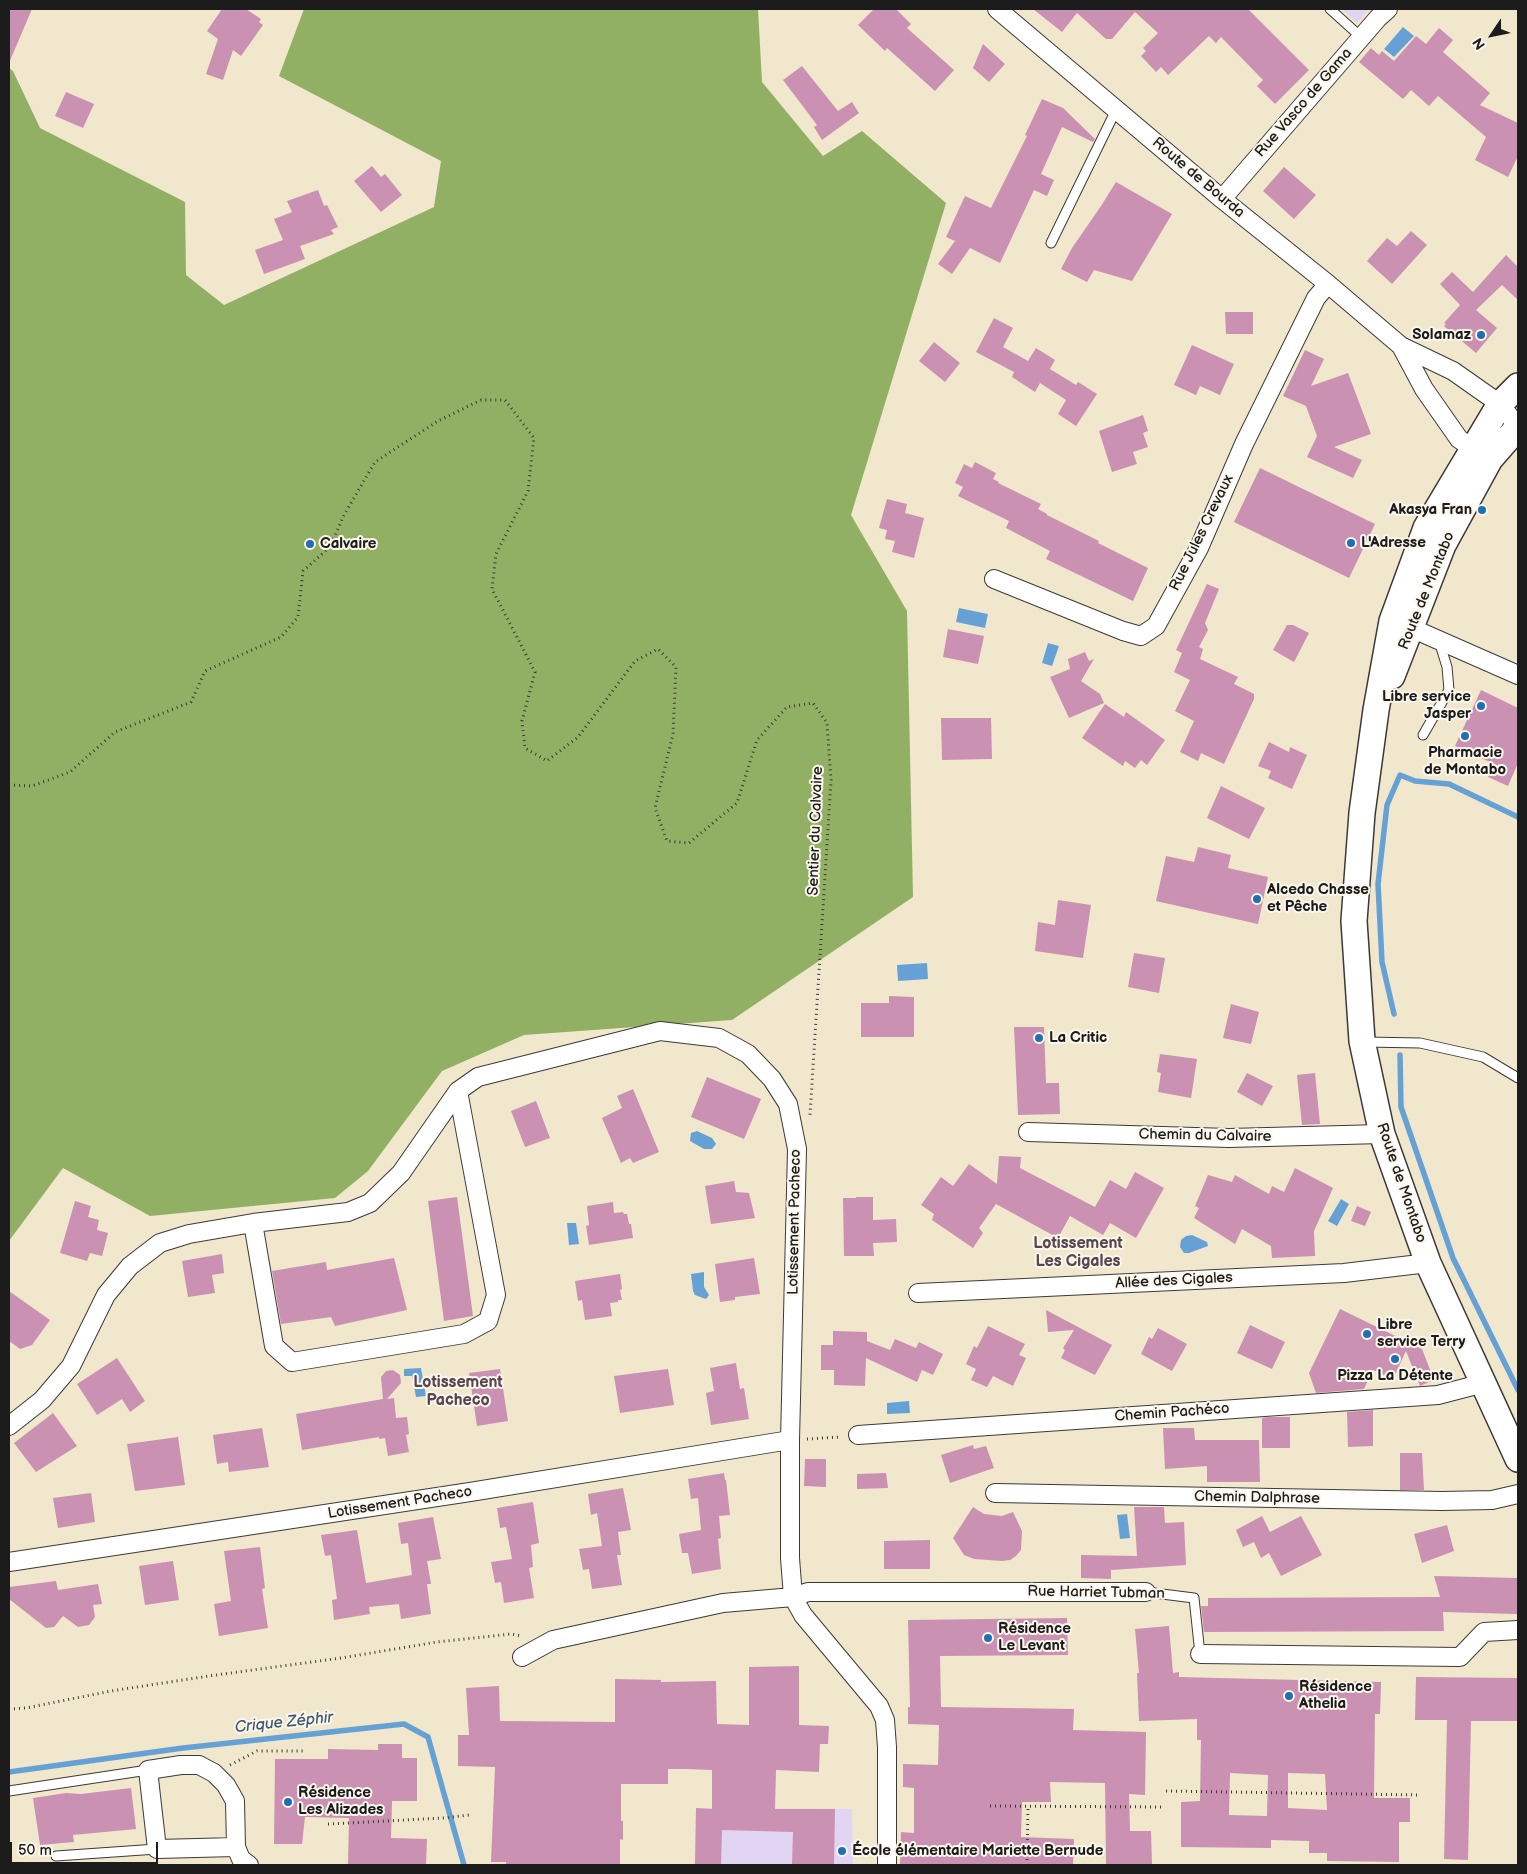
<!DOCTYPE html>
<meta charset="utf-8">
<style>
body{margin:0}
#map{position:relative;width:1527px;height:1874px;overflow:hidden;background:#f1e7cd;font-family:"Balsamiq Sans",sans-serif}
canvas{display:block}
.frame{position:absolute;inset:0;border:10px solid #1c1c1c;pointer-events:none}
.north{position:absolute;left:1467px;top:10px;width:50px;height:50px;-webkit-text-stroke:4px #fbf7ec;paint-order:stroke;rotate:236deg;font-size:14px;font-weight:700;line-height:20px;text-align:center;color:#1c1c1c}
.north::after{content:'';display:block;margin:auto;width:18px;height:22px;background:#1c1c1c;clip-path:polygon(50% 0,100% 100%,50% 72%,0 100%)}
.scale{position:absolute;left:10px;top:1842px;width:148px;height:22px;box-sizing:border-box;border:2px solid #1c1c1c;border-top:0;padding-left:6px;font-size:15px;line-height:18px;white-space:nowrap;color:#1c1c1c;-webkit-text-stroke:4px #fbf7ec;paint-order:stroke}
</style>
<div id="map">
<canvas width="1527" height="1874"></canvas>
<div class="frame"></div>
<div class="north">N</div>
<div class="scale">50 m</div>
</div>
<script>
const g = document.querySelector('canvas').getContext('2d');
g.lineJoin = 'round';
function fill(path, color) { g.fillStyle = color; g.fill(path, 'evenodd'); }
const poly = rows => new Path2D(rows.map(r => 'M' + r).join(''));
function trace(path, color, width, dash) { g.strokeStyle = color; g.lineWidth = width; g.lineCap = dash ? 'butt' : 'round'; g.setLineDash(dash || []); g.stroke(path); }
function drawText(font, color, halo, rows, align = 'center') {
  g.font = font + ' "Balsamiq Sans",sans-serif'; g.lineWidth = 4; g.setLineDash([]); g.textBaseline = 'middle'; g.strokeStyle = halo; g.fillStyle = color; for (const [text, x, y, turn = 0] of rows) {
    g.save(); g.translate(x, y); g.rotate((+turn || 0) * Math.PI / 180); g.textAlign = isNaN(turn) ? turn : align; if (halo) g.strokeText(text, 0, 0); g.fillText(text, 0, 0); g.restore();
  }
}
const built = poly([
 [1342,9,1369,9,1357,23],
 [696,1808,852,1809,853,1865,695,1865]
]);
const forest = poly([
 [304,9,758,9,762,82,823,156,862,131,946,203,851,515,907,611,913,897,732,1020,524,1035,442,1071,368,1171,335,1198,150,1216,63,1168,9,1241,9,68,13,71,40,128,185,202,186,275,224,305,434,207,441,161,279,76]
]);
const water = poly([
 [1403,27,1414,36,1394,57,1384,49],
 [959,608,988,614,985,628,956,622],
 [1048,643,1059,646,1052,666,1042,663],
 [927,963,928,979,898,981,897,965],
 [697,1131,712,1138,716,1144,712,1149,704,1149,690,1141,691,1133],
 [1341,1199,1349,1204,1337,1226,1328,1221],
 [567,1223,576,1223,579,1244,569,1245],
 [1192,1235,1207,1242,1208,1246,1189,1253,1184,1253,1180,1247,1181,1240,1186,1236],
 [704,1272,704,1287,709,1295,706,1299,695,1295,693,1291,691,1274],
 [421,1368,426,1396,416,1397,412,1376,404,1376,404,1369],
 [909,1401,910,1413,887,1414,887,1403],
 [1127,1514,1130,1538,1120,1539,1117,1515]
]);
const stream = poly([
 [1394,1014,1382,962,1378,884,1387,805,1400,775,1415,781,1449,784,1518,817],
 [1400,1055,1401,1107,1453,1258,1518,1390],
 [9,1772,183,1748,404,1724,428,1737,464,1865]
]);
const building = poly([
 [9,9,32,9,9,63],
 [222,9,246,9,261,19,259,22,263,25,241,56,233,50,223,80,206,74,218,39,207,31],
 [874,9,896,9,911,24,907,28,954,70,935,91,887,48,885,51,858,25],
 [1033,9,1248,9,1309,70,1275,104,1257,86,1263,80,1221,37,1216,43,1209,36,1168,75,1161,67,1156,72,1141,56,1146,51,1143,48,1158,33,1135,12,1112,39,1106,39,1077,13,1062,32],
 [1439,28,1453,40,1443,52,1490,93,1480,105,1518,123,1518,156,1508,177,1475,160,1486,137,1438,96,1429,106,1411,90,1403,99,1359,62,1371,48,1379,55,1382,51,1394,61,1416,36,1426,44],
 [983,44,1005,64,989,82,973,68],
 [802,66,838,111,852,102,859,113,822,140,814,127,817,125,783,80],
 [66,92,94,104,83,128,55,116],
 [1042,99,1063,108,1095,139,1093,142,1062,127,1041,174,1054,180,1047,196,1034,190,1000,263,970,248,952,274,938,264,955,241,946,237,965,196,991,208,1027,136,1025,135],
 [372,166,381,177,385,174,402,195,381,212,354,181],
 [1284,167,1316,195,1294,219,1263,191],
 [1116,182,1172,214,1132,281,1094,270,1087,282,1061,269,1072,248,1101,206],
 [318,190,324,206,327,205,338,227,331,230,334,234,300,246,305,259,264,274,255,250,283,240,274,219,292,212,287,201],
 [1411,231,1427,245,1392,284,1367,261,1387,238,1397,246],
 [1506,255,1518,267,1518,300,1502,285,1476,310,1497,328,1476,353,1444,326,1446,324,1444,323,1460,305,1440,284,1452,272,1473,292],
 [1225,312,1253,312,1253,334,1226,334],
 [994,318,1013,328,1003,347,1028,361,1036,348,1055,360,1050,369,1076,385,1078,382,1097,394,1076,426,1058,414,1066,400,1040,383,1035,392,1012,377,1014,372,976,352],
 [934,342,960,363,945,382,919,361],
 [1192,345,1234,364,1220,395,1200,386,1196,395,1174,385],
 [1305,350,1324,359,1311,386,1348,373,1371,434,1334,447,1362,460,1353,478,1307,457,1317,436,1306,406,1283,396],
 [1143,415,1148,431,1143,433,1148,447,1133,452,1137,464,1112,472,1099,431],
 [975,462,996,473,993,479,999,482,998,483,1041,504,1038,509,1047,514,1047,515,1099,541,1098,543,1148,568,1133,601,1046,559,1050,551,1006,528,1009,521,958,496,963,487,955,483,964,464,972,468],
 [1260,468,1375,524,1349,578,1234,522],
 [887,499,907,504,905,513,924,518,914,558,892,552,895,541,885,539,887,530,879,528],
 [1207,584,1219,589,1205,623,1208,630,1199,647,1203,649,1200,659,1238,677,1234,684,1254,694,1254,699,1224,764,1201,753,1198,761,1180,752,1194,721,1175,711,1190,680,1174,672,1182,653,1176,650],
 [1287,625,1293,625,1309,633,1294,662,1273,650],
 [948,629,984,636,978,664,943,657],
 [1085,652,1089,661,1094,659,1081,681,1100,694,1104,703,1069,718,1050,677,1070,669,1068,659],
 [1481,690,1518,708,1518,763,1508,786,1488,777,1494,764,1455,746],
 [1105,704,1124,717,1126,712,1165,740,1147,765,1141,760,1135,768,1125,761,1123,766,1082,738],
 [941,718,991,718,992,759,942,760],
 [1269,742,1289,752,1290,747,1307,755,1292,789,1268,778,1271,771,1258,766],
 [1221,786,1265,808,1249,839,1207,818],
 [1198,847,1231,855,1228,868,1268,877,1258,924,1156,901,1166,856,1194,862],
 [1058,900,1091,905,1083,958,1035,951,1038,922,1055,925],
 [1134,953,1165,958,1159,993,1128,987],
 [889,996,914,997,914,1037,861,1037,861,1003,889,1003],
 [1231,1004,1259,1012,1251,1044,1223,1038],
 [1014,1027,1044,1027,1046,1083,1059,1083,1060,1114,1018,1115],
 [1160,1054,1197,1059,1191,1098,1158,1092,1161,1073,1157,1072],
 [1247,1073,1273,1086,1262,1106,1237,1092],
 [1315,1073,1320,1124,1302,1125,1297,1075],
 [707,1077,761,1099,744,1139,691,1117],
 [633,1089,659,1152,633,1163,630,1158,621,1163,602,1118,622,1108,617,1096],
 [536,1101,550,1138,525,1147,511,1111],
 [999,1156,1021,1157,1020,1168,1095,1207,1110,1180,1126,1189,1135,1172,1164,1188,1136,1238,1110,1223,1103,1235,1070,1216,1058,1238,996,1204,979,1228,983,1233,973,1248,932,1220,934,1214,921,1205,941,1177,953,1186,969,1164,997,1184],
 [1295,1168,1333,1188,1314,1231,1315,1256,1272,1258,1271,1246,1242,1229,1235,1244,1194,1218,1199,1208,1195,1206,1208,1175,1232,1182,1235,1175,1269,1194,1272,1186,1284,1192],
 [734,1181,736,1192,749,1193,755,1218,711,1224,705,1186],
 [457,1197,473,1316,444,1321,428,1201],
 [856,1197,873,1197,873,1220,896,1219,897,1242,873,1243,874,1256,844,1256,843,1198,856,1198],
 [75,1201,91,1206,88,1217,99,1220,97,1230,108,1233,102,1256,90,1253,87,1261,60,1253],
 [613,1202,614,1213,623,1212,624,1214,627,1214,629,1224,631,1224,633,1238,589,1245,586,1226,589,1225,587,1206],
 [1357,1206,1371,1212,1365,1226,1351,1221],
 [222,1254,224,1273,212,1275,215,1293,188,1297,182,1261],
 [394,1258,407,1310,335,1326,331,1317,281,1324,272,1271,326,1262,327,1270],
 [754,1258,760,1294,735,1297,735,1300,720,1302,715,1264],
 [620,1274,622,1289,620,1290,622,1300,618,1300,618,1302,610,1303,612,1316,585,1320,582,1300,578,1301,575,1281],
 [9,1291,50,1320,32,1345,20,1349,9,1341],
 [1340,1309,1422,1349,1434,1380,1420,1386,1406,1351,1393,1379,1373,1370,1364,1389,1316,1393,1309,1373],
 [1046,1310,1112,1345,1095,1375,1061,1358,1065,1350,1063,1348,1074,1330,1048,1332],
 [1250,1325,1285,1342,1272,1369,1237,1353],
 [988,1326,1025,1344,1019,1355,1026,1358,1013,1386,993,1376,987,1387,971,1380,976,1369,966,1364,974,1346,977,1348],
 [1158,1328,1187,1344,1172,1371,1141,1354,1149,1337,1152,1339],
 [833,1331,867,1332,867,1341,890,1350,895,1339,916,1348,919,1342,943,1354,933,1375,922,1370,917,1382,866,1358,865,1386,834,1385,834,1370,821,1370,821,1345,833,1345],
 [117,1358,145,1401,130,1412,122,1399,97,1415,77,1384],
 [736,1363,740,1389,744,1388,749,1419,711,1425,706,1393,714,1391,710,1368],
 [500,1369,508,1421,477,1426,469,1373],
 [668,1369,674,1405,620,1413,614,1376],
 [393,1370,400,1375,401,1383,387,1399,394,1398,396,1418,407,1417,409,1434,406,1435,409,1452,388,1456,385,1438,379,1439,379,1437,302,1450,296,1414,383,1399,381,1377,386,1371],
 [1373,1410,1373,1446,1348,1447,1347,1412],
 [53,1413,77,1446,36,1472,14,1443],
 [1267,1417,1290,1417,1290,1448,1262,1448,1262,1418],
 [262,1428,269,1467,229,1472,228,1462,217,1464,213,1435],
 [1163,1428,1194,1428,1195,1440,1259,1440,1260,1482,1207,1482,1207,1466,1165,1469],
 [178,1437,185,1485,135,1491,127,1444],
 [973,1445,974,1449,986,1446,994,1468,950,1483,941,1455],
 [1400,1453,1422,1453,1424,1490,1400,1490],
 [805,1459,826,1459,826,1487,804,1486],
 [724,1473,725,1480,726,1480,730,1515,719,1516,721,1538,718,1539,721,1569,692,1574,688,1553,682,1553,679,1534,701,1530,698,1498,691,1499,688,1479],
 [886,1473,888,1488,857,1489,857,1474],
 [623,1488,631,1530,618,1532,621,1555,617,1555,622,1585,592,1589,589,1569,583,1570,579,1549,602,1546,597,1513,591,1515,588,1494],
 [91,1493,95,1522,58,1528,53,1498],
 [533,1502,539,1543,531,1545,533,1567,529,1568,534,1598,504,1603,501,1582,495,1583,491,1562,512,1559,506,1527,500,1528,497,1508],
 [973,1507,984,1514,1002,1516,1013,1512,1022,1531,1021,1550,1016,1556,1010,1560,1002,1561,974,1559,964,1555,953,1538],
 [1134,1507,1164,1507,1165,1523,1184,1522,1186,1565,1111,1570,1111,1579,1081,1578,1081,1555,1137,1556],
 [1262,1516,1270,1532,1301,1516,1322,1555,1281,1576,1269,1553,1261,1558,1254,1542,1243,1547,1236,1530],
 [433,1517,441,1559,427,1561,431,1584,427,1584,431,1614,401,1619,399,1604,369,1607,370,1614,334,1620,332,1600,337,1599,331,1555,325,1556,321,1535,357,1530,366,1583,412,1575,408,1543,401,1544,398,1523],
 [1447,1525,1454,1551,1422,1563,1414,1534],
 [930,1540,930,1569,884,1569,884,1541],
 [260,1547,265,1588,262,1589,268,1628,219,1636,214,1604,231,1601,224,1551],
 [173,1561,179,1600,145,1605,139,1566],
 [1434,1576,1518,1578,1517,1614,1443,1612,1444,1631,1204,1632,1201,1606,1208,1606,1208,1598,1440,1597],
 [56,1581,58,1590,98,1584,102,1604,93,1605,95,1617,89,1625,78,1627,63,1616,54,1627,46,1628,9,1599,9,1587],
 [1067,1618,1068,1655,940,1656,941,1707,1074,1709,1073,1730,1146,1732,1145,1795,1129,1794,1130,1831,1151,1831,1152,1865,1106,1865,1105,1783,1050,1782,1051,1802,1022,1802,1021,1837,1074,1839,1073,1865,900,1865,901,1832,914,1833,914,1788,903,1787,903,1764,938,1765,939,1725,908,1724,908,1707,910,1707,908,1620],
 [1169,1626,1173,1673,1179,1672,1179,1677,1381,1682,1380,1714,1375,1714,1374,1798,1410,1798,1410,1822,1399,1822,1399,1862,1327,1861,1327,1853,1309,1853,1309,1841,1271,1840,1271,1848,1181,1847,1181,1802,1200,1801,1201,1740,1197,1740,1197,1719,1139,1721,1137,1673,1139,1673,1135,1629],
 [1230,1773,1268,1775,1267,1816,1229,1815],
 [1288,1773,1325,1774,1327,1810,1288,1808],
 [799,1666,799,1725,829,1726,828,1744,820,1744,819,1772,776,1770,775,1809,835,1809,834,1865,792,1865,793,1832,722,1830,721,1865,695,1865,696,1808,712,1809,712,1770,685,1769,668,1769,668,1784,621,1784,621,1821,623,1821,623,1840,620,1839,620,1865,506,1865,506,1862,491,1862,495,1767,458,1766,458,1735,469,1735,466,1688,499,1686,500,1721,615,1722,615,1679,661,1680,661,1682,716,1681,717,1724,749,1725,749,1667],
 [1416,1677,1518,1678,1518,1721,1471,1721,1468,1860,1444,1859,1447,1720,1415,1720],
 [378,1744,402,1744,402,1758,417,1758,417,1801,392,1801,391,1838,427,1839,426,1865,348,1865,349,1818,305,1817,302,1844,274,1844,275,1759,328,1759,328,1749,378,1750],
 [131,1788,136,1829,73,1835,74,1842,40,1845,33,1798,66,1793,81,1794]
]);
const path = poly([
 [9,785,32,786,70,772,115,732,191,702,205,671,281,637,298,617,303,571,330,547,344,515,375,462,438,421,481,400,505,400,534,438,528,491,496,554,492,589,535,672,522,721,525,748,547,761,578,737,635,661,658,649,676,667,673,734,655,808,667,841,689,843,737,803,757,740,787,707,813,703,827,723,831,780,810,1115],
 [807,1439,840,1437],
 [9,1709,26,1708,111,1691,209,1676,341,1658,437,1642,511,1634,522,1636],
 [230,1765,257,1751,303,1751],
 [1166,1791,1420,1795],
 [990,1806,1165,1807],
 [328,1824,444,1818,469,1815],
 [1027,1865,1028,1806]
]);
const service = poly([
 [1330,9,1361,37],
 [1051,243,1116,110],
 [1423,735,1449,690,1447,667,1439,641],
 [1365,1042,1420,1043,1483,1057,1518,1078],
 [1146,1592,1194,1598,1200,1654],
 [9,1791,148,1770],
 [56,1856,157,1849]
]);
const minor = poly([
 [997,9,1222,199,1328,284,1401,346,1453,371,1500,404,1518,427],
 [1222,199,1378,18,1388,9],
 [1401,346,1424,389,1459,439,1481,454],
 [994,579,1123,631,1141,636,1156,626,1199,548,1244,444,1316,298,1328,284],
 [1402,624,1518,675],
 [1028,1132,1229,1138,1382,1134],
 [253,1223,274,1346,292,1362,464,1334,488,1321,496,1295,458,1091],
 [918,1293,1344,1273,1428,1263],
 [9,1426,42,1400,71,1366,106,1295,130,1266,160,1243,189,1234,253,1223,348,1212,370,1203,401,1173,458,1091,478,1077,660,1031,719,1038,748,1054,772,1079,788,1104,797,1149,790,1440,790,1558,793,1597,803,1615,879,1706,885,1720,887,1747,887,1865],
 [858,1435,1438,1395,1484,1383],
 [995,1493,1442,1501,1492,1500,1518,1494],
 [9,1562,470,1492,790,1440],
 [1200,1654,1460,1657,1484,1632,1518,1630],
 [522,1657,553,1640,723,1603,793,1597,808,1592,1146,1592],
 [236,1847,157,1849,148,1770,181,1765,199,1765,214,1773,226,1785,235,1801,236,1847,241,1859,249,1865]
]);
const secondary = poly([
 [1518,386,1500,404,1426,528,1392,621,1376,710,1362,813,1354,921,1362,1041,1382,1134,1428,1263,1518,1459],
 [1392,676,1443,545,1490,459,1518,427]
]);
const markers = [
 [1481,335,5,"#1f6fb2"],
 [1482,510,5,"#1f6fb2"],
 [1351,543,5,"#1f6fb2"],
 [310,544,5,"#1f6fb2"],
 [1481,706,5,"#1f6fb2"],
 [1465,736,5,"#1f6fb2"],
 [1257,899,5,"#1f6fb2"],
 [1039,1038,5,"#1f6fb2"],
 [1367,1334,5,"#1f6fb2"],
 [1395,1359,5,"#1f6fb2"],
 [988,1638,5,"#1f6fb2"],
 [1289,1696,5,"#1f6fb2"],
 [288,1802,5,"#1f6fb2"],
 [842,1851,5,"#1f6fb2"]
];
const streetNames = [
 ["Rue Vasco de Gama",1304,103,-49],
 ["Route de Bourda",1198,178,40],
 ["Rue Jules Crevaux",1202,533,-64],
 ["Route de Montabo",1427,591,-68],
 ["Sentier du Calvaire",816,831,-88],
 ["Chemin du Calvaire",1205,1136,1],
 ["Route de Montabo",1401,1183,71],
 ["Lotissement Pacheco",795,1222,-89],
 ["Allée des Cigales",1174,1281,-3],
 ["Chemin Pachéco",1172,1413,-4],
 ["Chemin Dalphrase",1257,1498,1],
 ["Lotissement Pacheco",400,1503,-9],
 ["Rue Harriet Tubman",1096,1593,1]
];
const poiNames = [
 ["Solamaz",1471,335,"right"],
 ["Akasya Fran",1472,510,"right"],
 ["L'Adresse",1361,543],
 ["Calvaire",320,544],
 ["Libre service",1471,697,"right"],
 ["Jasper",1471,714,"right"],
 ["Pharmacie",1465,753,"center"],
 ["de Montabo",1465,770,"center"],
 ["Alcedo Chasse",1267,890],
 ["et Pêche",1267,907],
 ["La Critic",1049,1038],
 ["Libre",1377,1325],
 ["service Terry",1377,1342],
 ["Pizza La Détente",1395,1376,"center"],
 ["Résidence",998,1629],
 ["Le Levant",998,1646],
 ["Résidence",1299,1687],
 ["Athelia",1299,1704],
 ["Résidence",298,1793],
 ["Les Alizades",298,1810],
 ["École élémentaire Mariette Bernude",852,1851]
];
const neighbourhoodNames = [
 ["Lotissement",1078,1244],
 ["Les Cigales",1078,1262],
 ["Lotissement",458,1383],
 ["Pacheco",458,1401]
];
const waterNames = [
 ["Crique Zéphir",284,1723,-6]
];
fill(built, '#e2d4f3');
fill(forest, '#92b063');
fill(water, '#66a1d6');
trace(stream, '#66a1d6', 5.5);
fill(building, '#ca91b2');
trace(service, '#3c3a37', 11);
trace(minor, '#3c3a37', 20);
trace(secondary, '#3c3a37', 28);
trace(path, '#3c3a37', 3, [1, 4]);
trace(service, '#fff', 9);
trace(minor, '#fff', 18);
trace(secondary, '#fff', 25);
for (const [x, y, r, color] of markers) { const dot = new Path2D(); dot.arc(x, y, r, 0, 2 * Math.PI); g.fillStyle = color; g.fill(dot); trace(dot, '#fbf7ec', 2); }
drawText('15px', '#1c1c1c', '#fbf7ec', streetNames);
drawText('bold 15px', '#1c1c1c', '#fbf7ec', poiNames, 'left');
drawText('bold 16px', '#594550', '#fbf7ec', neighbourhoodNames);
drawText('italic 16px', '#3d5870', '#fbf7ec', waterNames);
</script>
